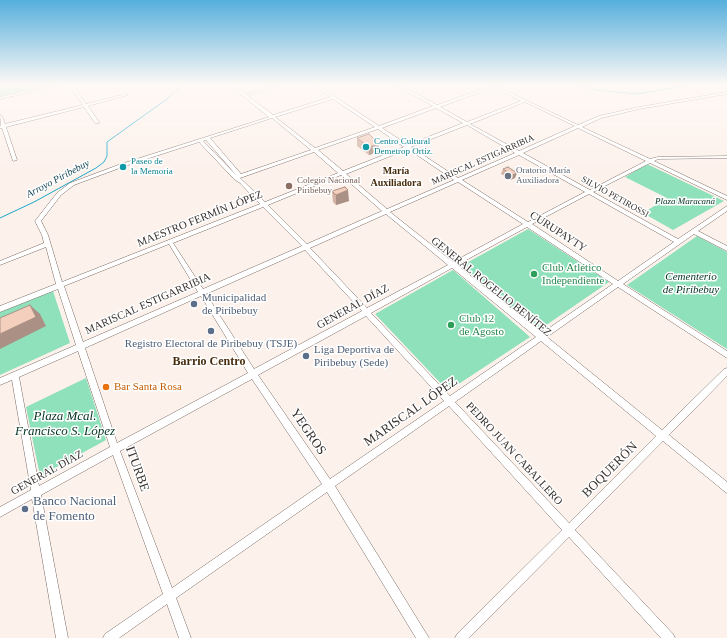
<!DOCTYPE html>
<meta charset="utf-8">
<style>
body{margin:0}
canvas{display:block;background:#fdf1eb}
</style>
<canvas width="727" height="638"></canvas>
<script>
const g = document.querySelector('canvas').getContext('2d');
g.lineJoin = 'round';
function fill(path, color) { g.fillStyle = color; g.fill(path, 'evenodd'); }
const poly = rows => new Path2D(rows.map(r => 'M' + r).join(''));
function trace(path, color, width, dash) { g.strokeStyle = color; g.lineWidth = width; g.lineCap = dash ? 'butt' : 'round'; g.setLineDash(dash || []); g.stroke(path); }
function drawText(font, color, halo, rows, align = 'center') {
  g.font = font + ' Georgia,serif'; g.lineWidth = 3; g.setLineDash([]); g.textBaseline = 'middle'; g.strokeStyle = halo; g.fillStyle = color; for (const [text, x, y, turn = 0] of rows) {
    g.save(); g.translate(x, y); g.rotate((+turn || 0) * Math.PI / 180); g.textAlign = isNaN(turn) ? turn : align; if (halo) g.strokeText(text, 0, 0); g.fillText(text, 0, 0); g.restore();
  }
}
const green = poly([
 [0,84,52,84,0,96],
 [647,164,724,201,673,230,643,213,667,198,625,177],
 [528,229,609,282,539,330,461,266],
 [697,236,727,252,727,349,627,285],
 [453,270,530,337,448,391,375,314],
 [53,291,70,343,0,375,0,312],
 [86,378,106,440,40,476,26,407]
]);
const stream = poly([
 [568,84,597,90,637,94,695,84],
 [0,218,34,202,96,168,104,162,107,156,107,142,167,99,183,84]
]);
const minor = poly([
 [61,84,66,84,0,99,0,97,61,84],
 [68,84,72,84,86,104,126,94,128,95,88,106,99,122,99,123,95,123,84,107,6,127,17,160,13,161,2,128,0,128,0,126,1,125,0,115,2,116,5,124,83,105,68,84],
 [228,84,232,84,245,94,281,84,286,84,285,85,247,95,273,115,331,97,312,84,316,84,379,126,433,106,395,85,394,84,398,84,437,105,494,85,578,125,599,116,639,107,727,92,727,94,639,109,601,118,582,127,650,159,658,157,727,156,727,158,658,159,654,161,727,196,727,200,650,163,593,192,678,239,727,206,727,211,698,231,727,246,727,251,694,234,623,284,727,351,727,358,618,287,547,337,662,430,724,369,727,368,727,376,669,435,727,482,727,493,724,491,663,441,575,530,673,634,675,638,661,638,569,537,469,638,455,638,457,634,562,530,449,406,335,486,429,638,416,638,327,492,176,598,191,638,179,638,167,604,119,638,103,638,105,634,163,594,113,455,41,495,68,638,56,638,32,499,0,517,0,507,31,490,12,380,0,385,0,378,76,345,58,289,0,312,0,306,56,284,46,247,0,265,0,261,44,243,42,235,35,221,57,193,70,183,121,164,269,117,228,84],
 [494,87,521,101,467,122,440,107,494,87],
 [333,99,375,127,315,148,275,117,333,99],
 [525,102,575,126,519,151,470,124,525,102],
 [436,108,463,123,408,145,382,128,436,108],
 [272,118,311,150,241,174,210,138,272,118],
 [467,125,515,153,458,178,411,147,467,125],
 [578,128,646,161,590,190,523,153,578,128],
 [378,129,404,147,343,171,318,150,378,129],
 [206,140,237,176,203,141,206,140],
 [199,142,234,179,240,183,260,204,62,282,48,235,41,221,61,195,74,185,125,166,199,142],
 [408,149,454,180,387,209,346,174,408,149],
 [314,152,338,173,265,202,240,178,314,152],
 [519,155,585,192,528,222,462,180,519,155],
 [341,175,382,211,307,244,268,205,341,175],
 [458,182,523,224,453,262,390,212,458,182],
 [589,194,674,242,618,281,532,224,589,194],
 [263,207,302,246,203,289,173,243,263,207],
 [386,214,448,265,367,308,310,248,386,214],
 [527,227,613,284,542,333,457,265,527,227],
 [169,244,198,292,83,342,64,286,169,244],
 [305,250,362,311,254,369,206,294,305,250],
 [452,268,536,337,450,396,371,313,452,268],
 [201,296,248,373,117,443,85,348,201,296],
 [366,316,444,401,330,479,258,375,366,316],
 [541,341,656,436,569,523,455,402,541,341],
 [78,351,110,447,39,486,19,377,78,351],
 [252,379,322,484,172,588,120,451,252,379]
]);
const wall = poly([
 [357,138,379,144,379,152,369,155,357,146],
 [503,169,515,178,510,180,501,174],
 [332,191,349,201,336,205,333,202]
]);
const shadedWall = poly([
 [379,144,379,152,369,155,369,147],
 [517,173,515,178,510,180,512,175],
 [348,190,349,201,336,205,336,195],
 [30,305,40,314,46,326,0,349,0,334]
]);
const building = poly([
 [369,134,379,144,369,147,357,138,369,134],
 [508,167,517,173,512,175,503,169,508,167],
 [345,187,348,190,336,195,332,191,345,187],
 [30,305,36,317,0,334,0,318,30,305]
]);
const markers = [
 [366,147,4,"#0f9aa8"],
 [123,167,4,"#0f9aa8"],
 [508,176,4,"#6b7280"],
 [289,186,4,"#8d6e63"],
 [534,274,4,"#2e9e5b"],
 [194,304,4,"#5c6f8a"],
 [451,325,4,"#2e9e5b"],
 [211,331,4,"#5c6f8a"],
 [306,356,4,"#5c6f8a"],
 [106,387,4,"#e8710a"],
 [25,509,4,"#5c6f8a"]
];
const farCulturenames = [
 ["Centro Cultural",374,142],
 ["Demetrop Ortiz.",374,152],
 ["Paseo de",131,162],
 ["la Memoria",131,172]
];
const farStreetnames = [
 ["MARISCAL ESTIGARRIBIA",483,160,-24],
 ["SILVIO PETIROSSI",615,197,29]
];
const farWorshipnames = [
 ["Oratorio María",516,171],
 ["Auxiliadora",516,181]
];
const farEducationnames = [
 ["Colegio Nacional",297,181],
 ["Piribebuy",297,191]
];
const farParknames = [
 ["Plaza Maracaná",685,202]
];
const farNeighbourhoodnames = [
 ["María",396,171],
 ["Auxiliadora",396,183]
];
const farWaternames = [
 ["Arroyo Piribebuy",58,179,-28]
];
const streetNames = [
 ["MAESTRO FERMÍN LÓPEZ",200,219,-22],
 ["CURUPAYTY",558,232,33],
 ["GENERAL ROGELIO BENÍTEZ",491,287,39],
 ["MARISCAL ESTIGARRIBIA",148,304,-24],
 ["GENERAL DÍAZ",353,307,-29],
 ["PEDRO JUAN CABALLERO",514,454,47],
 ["GENERAL DÍAZ",47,473,-29]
];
const leisureNames = [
 ["Club Atlético",542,268],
 ["Independiente",542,281],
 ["Club 12",459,319],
 ["de Agosto",459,332]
];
const parkNames = [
 ["Cementerio",691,277],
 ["de Piribebuy",691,290]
];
const serviceNames = [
 ["Municipalidad",202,298],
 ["de Piribebuy",202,311],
 ["Registro Electoral de Piribebuy (TSJE)",211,344,"center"],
 ["Liga Deportiva de",314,350],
 ["Piribebuy (Sede)",314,363]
];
const foodNames = [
 ["Bar Santa Rosa",114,387]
];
const neighbourhoodNames = [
 ["Barrio Centro",209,362]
];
const nearStreetnames = [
 ["MARISCAL LÓPEZ",411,412,-35],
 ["YEGROS",308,432,56],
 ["ITURBE",137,469,70],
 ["BOQUERÓN",610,470,-45]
];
const nearParknames = [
 ["Plaza Mcal.",65,417],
 ["Francisco S. López",65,432]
];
const nearServicenames = [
 ["Banco Nacional",33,502],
 ["de Fomento",33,517]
];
fill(green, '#8ee1ba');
trace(stream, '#1aa7cb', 1);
trace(minor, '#786a64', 1);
fill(minor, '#fff');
fill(wall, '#d2b2a3');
fill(shadedWall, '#ab9185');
fill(building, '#f4cfbe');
trace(building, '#ab9185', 1);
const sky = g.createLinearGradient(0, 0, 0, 173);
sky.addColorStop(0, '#55afdc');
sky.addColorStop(0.49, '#fef9f6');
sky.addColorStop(1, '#fef9f600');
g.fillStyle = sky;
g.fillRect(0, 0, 727, 173);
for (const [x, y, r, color] of markers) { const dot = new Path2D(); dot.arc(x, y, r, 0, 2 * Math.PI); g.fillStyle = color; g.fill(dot); trace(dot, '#fff', 1.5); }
drawText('9px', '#0d838f', '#fff', farCulturenames, 'left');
drawText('9px', '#36302e', '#fff', farStreetnames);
drawText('9px', '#5b616d', '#fff', farWorshipnames, 'left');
drawText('9px', '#785e54', '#fff', farEducationnames, 'left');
drawText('italic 9px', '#023321', '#fff', farParknames);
drawText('bold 10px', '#482d0d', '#fff', farNeighbourhoodnames);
drawText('italic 10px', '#154959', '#fff', farWaternames);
drawText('11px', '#36302e', '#fff', streetNames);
drawText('11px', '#27864d', '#fff', leisureNames, 'left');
drawText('italic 11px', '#023321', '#fff', parkNames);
drawText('11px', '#4e5e75', '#fff', serviceNames, 'left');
drawText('11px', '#c56008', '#fff', foodNames, 'left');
drawText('bold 12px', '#482d0d', '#fff', neighbourhoodNames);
drawText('13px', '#36302e', '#fff', nearStreetnames);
drawText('italic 13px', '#023321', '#fff', nearParknames);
drawText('13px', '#4e5e75', '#fff', nearServicenames, 'left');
</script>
